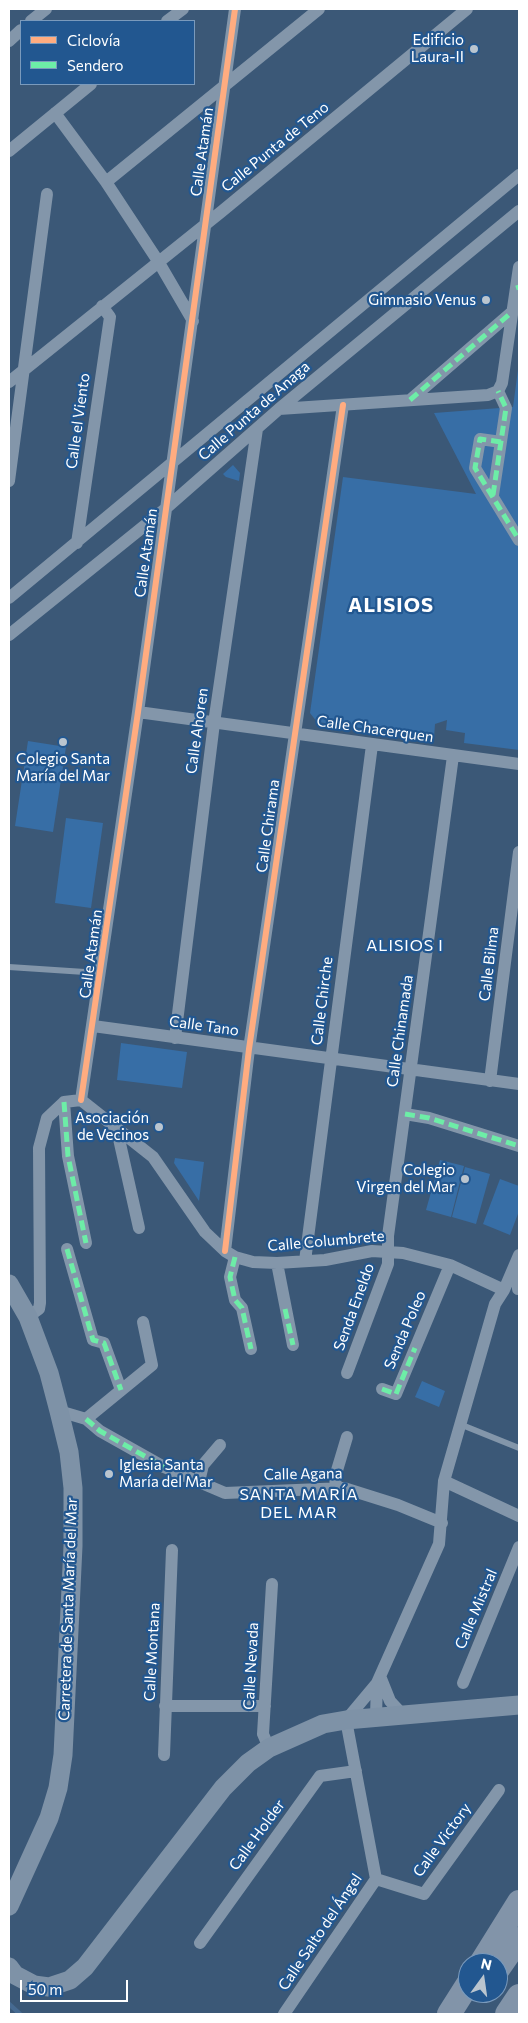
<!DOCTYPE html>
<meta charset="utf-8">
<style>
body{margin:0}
#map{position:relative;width:528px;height:2023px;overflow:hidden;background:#3b5877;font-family:Commissioner,sans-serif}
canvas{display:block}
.frame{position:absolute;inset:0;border:10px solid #fff;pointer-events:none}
.legend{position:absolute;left:20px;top:20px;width:175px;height:65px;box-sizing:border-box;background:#225790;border:1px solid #7a9abc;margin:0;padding:6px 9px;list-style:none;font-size:15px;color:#fff}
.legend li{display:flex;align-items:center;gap:10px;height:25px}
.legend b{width:25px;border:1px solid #7a9abc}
.north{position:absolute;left:458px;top:1953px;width:50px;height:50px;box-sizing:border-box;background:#225790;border:1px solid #7a9abc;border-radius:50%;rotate:14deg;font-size:14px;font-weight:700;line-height:20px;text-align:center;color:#fff}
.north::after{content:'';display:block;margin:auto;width:18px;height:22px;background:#bac5cf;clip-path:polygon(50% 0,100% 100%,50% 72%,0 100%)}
.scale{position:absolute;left:20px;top:1980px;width:108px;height:22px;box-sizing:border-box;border:2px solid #fff;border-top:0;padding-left:6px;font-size:15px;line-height:18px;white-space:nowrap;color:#fff;-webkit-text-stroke:4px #225790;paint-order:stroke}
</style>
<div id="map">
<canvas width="528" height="2023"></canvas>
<div class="frame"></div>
<ul class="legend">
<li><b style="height:6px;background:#ffac80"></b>Ciclovía</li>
<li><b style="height:6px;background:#6deda7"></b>Sendero</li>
</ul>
<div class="north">N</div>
<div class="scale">50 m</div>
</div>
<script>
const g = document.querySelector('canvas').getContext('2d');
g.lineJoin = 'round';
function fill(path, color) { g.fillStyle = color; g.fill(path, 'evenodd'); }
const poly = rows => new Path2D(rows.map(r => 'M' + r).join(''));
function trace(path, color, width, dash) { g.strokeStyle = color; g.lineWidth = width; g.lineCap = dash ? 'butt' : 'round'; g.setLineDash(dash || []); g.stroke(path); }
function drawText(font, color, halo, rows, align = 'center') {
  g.font = font + ' Commissioner,sans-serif'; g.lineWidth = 4.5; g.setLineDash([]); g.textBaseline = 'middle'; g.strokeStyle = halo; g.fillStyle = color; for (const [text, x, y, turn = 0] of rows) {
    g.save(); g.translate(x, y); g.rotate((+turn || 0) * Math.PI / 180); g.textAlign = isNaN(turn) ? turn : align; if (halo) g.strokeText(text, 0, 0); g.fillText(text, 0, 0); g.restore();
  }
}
const green = poly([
 [519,362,519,750,464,743,465,733,446,730,447,720,435,724,434,738,317,722,310,713,343,477,476,494,434,413,513,407],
 [233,465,240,473,239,481,226,477,223,474],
 [28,741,66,747,53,832,15,826],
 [66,818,103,823,91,908,55,903],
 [121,1043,187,1052,182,1088,117,1080],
 [175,1158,204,1162,199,1201,174,1163],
 [440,1160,464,1166,451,1217,426,1210],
 [465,1167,490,1174,476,1224,452,1217],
 [500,1179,519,1186,519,1211,510,1235,483,1224],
 [422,1381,445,1391,439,1407,415,1397]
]);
const stream = poly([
 [9,2004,20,2014]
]);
const lane = poly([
 [9,967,100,973],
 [462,1425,519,1448]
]);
const street = poly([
 [31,21,46,9],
 [167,21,183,9],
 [9,41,21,30],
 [55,113,106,182,158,261,193,321],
 [9,151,91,84],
 [106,182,319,9],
 [9,382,221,212,467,9],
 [410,400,512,312],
 [279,409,488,395,498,391,502,383,519,267],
 [501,442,480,439,475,468,519,540],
 [9,481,47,194],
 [493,495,506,408,498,391],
 [77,543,110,317,102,306],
 [9,598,519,175],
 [9,635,164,510,279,409,519,211],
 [138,712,519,764],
 [93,1026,519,1084],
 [175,1038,214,723,257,429],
 [490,1081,519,852],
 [81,1100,138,712,235,9],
 [64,1102,68,1156,86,1243],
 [405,1114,429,1118,519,1146],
 [117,1130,139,1228],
 [67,1249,93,1340,104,1343,121,1390],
 [225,1251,249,1049,343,405],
 [235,1257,230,1277,235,1300,242,1308,251,1349],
 [305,1261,372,745],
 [277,1263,293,1345],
 [517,1268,518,1289],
 [28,1317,39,1309,40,1303,39,1148,47,1118,64,1102,81,1100,153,1157,205,1232,225,1251,235,1257,253,1262,277,1263,325,1260,372,1251,403,1253,450,1265,504,1290],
 [347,1373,388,1264,388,1236,453,756],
 [382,1389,396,1394,450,1265],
 [59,1411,86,1419,100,1431,164,1467,225,1493,344,1488,398,1505,442,1523],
 [86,1419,152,1365,143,1322],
 [444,1481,519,1516],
 [199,1482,203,1465,220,1445],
 [336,1487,335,1477,347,1437],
 [380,1676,390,1701,402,1714],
 [463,1683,519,1547],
 [165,1706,265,1706],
 [376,1716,377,1683],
 [269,1748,263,1734,272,1584],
 [164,1755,172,1550],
 [376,1879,424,1894,499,1790],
 [200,1943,320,1776,356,1771],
 [284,2014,376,1879,346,1720,377,1683,439,1544,444,1481,495,1304,504,1290,519,1255]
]);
const secondary = poly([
 [9,1284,28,1317,49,1373,59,1411,69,1452,73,1488,73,1546,63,1755,58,1788,49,1818,9,1906],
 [9,1967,15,1975,34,1985,49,1987,70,1980,85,1967,223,1788,248,1763,269,1748,323,1724,346,1720,519,1705]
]);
const highway = poly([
 [481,1963,519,1902],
 [498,1969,519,1939],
 [449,2014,468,1984],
 [507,2014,519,1996]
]);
const quiet = poly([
 [516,288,519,287],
 [410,400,512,312],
 [501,442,480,439,475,468,519,540],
 [493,495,506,408,498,391],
 [64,1102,68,1156,86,1243],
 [405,1114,429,1118,519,1146],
 [67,1249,93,1340,104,1343,121,1390],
 [235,1257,230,1277,235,1300,242,1308,251,1349],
 [285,1309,293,1345],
 [382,1389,396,1394,415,1348],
 [86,1419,100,1431,164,1467]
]);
const cycleway = poly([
 [81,1100,138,712,235,9],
 [225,1251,249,1049,343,405]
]);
const markers = [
 [474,49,5,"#bac5cf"],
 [486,300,5,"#bac5cf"],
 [63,742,5,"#bac5cf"],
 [159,1127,5,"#bac5cf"],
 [465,1179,5,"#bac5cf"],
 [109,1474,5,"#bac5cf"]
];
const poiNames = [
 ["Edificio",464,40],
 ["Laura-II",464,57],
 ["Gimnasio Venus",476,300],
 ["Colegio Santa",63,759,"center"],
 ["María del Mar",63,776,"center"],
 ["Asociación",149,1118],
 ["de Vecinos",149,1135],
 ["Colegio",455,1170],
 ["Virgen del Mar",455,1187],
 ["Iglesia Santa",119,1465,"left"],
 ["María del Mar",119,1482,"left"]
];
const streetNames = [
 ["Calle Punta de Teno",275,147,-39],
 ["Calle Atamán",202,152,-82],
 ["Calle Punta de Anaga",254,411,-41],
 ["Calle el Viento",78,421,-82],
 ["Calle Atamán",146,553,-82],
 ["Calle Chacerquen",375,729,8],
 ["Calle Ahoren",197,731,-82],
 ["Calle Chirama",268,826,-82],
 ["Calle Atamán",91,954,-82],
 ["Calle Bilma",489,964,-83],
 ["Calle Chirche",322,1001,-83],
 ["Calle Tano",204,1026,8],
 ["Calle Chinamada",400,1031,-82],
 ["Calle Columbrete",326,1241,-5],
 ["Senda Eneldo",354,1307,-70],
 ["Senda Poleo",405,1330,-67],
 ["Calle Agana",303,1474,-1],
 ["Carretera de Santa María del Mar",68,1609,-88],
 ["Calle Mistral",476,1609,-67],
 ["Calle Montana",152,1652,-87],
 ["Calle Nevada",251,1666,-87],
 ["Calle Holder",257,1835,-54],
 ["Calle Victory",442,1840,-54],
 ["Calle Salto del Ángel",320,1932,-56]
];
const neighbourhoodNames = [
 ["ALISIOS I",405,946],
 ["SANTA MARÍA",299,1495],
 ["DEL MAR",299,1513]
];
const districtNames = [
 ["ALISIOS",391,605]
];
fill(green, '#376ea6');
trace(stream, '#466a91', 4.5);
trace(lane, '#8396aa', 6);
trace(street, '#8396aa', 12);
trace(secondary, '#7e92a7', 19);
trace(highway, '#8294a9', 24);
trace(quiet, '#6deda7', 5, [10, 5]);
trace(cycleway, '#ffac80', 6);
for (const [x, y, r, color] of markers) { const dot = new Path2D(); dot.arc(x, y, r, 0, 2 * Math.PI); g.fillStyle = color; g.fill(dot); trace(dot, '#225790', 2); }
drawText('15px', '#fff', '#225790', poiNames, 'right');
drawText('15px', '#fff', '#225790', streetNames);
g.letterSpacing = '1px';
drawText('16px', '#fff', '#225790', neighbourhoodNames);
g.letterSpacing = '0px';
g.letterSpacing = '1px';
drawText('bold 20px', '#fff', '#225790', districtNames);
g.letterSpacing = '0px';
</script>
